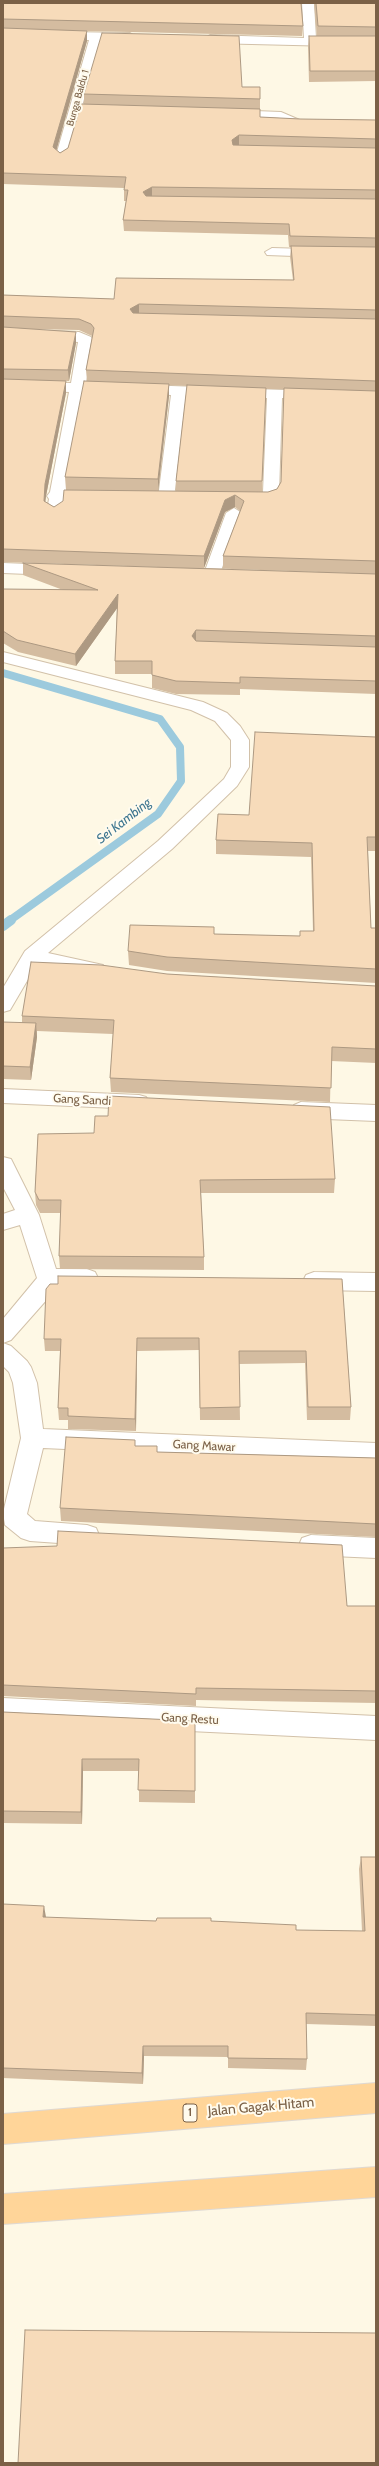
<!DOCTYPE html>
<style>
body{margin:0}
#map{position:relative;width:379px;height:2466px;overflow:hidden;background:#fef8e5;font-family:Cabin,sans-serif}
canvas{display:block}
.frame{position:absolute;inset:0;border:4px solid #7b6147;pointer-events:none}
</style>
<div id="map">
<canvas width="379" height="2466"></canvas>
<div class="frame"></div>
</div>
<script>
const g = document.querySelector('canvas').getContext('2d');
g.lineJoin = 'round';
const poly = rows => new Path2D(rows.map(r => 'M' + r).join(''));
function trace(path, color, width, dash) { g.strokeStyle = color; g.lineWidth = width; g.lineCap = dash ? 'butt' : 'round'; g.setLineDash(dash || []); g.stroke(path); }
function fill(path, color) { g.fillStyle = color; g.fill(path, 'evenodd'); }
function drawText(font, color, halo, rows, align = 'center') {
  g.font = font + ' Cabin,sans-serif'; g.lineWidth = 4; g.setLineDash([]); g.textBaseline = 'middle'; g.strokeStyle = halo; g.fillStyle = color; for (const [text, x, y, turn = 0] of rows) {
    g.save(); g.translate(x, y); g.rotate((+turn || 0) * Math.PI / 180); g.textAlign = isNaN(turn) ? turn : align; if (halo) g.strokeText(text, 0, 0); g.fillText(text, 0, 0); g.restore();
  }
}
const streamFar1 = poly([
 [3,673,160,719,180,747,181,781,158,814,9,921]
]);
const stream = poly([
 [3,926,11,920]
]);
const minor = poly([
 [302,3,314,3,316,38,376,39,376,47,210,43,204,39,210,35,304,38,302,3],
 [3,31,130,33,136,37,130,41,101,40,82,106,109,106,115,110,109,114,80,113,66,162,61,163,55,159,89,40,3,39,3,31],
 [229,110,281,112,302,121,376,123,376,131,300,129,279,120,225,117,223,114,229,110],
 [272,248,376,251,376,259,267,255,265,252,272,248],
 [3,329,79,332,91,337,93,340,86,383,313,391,320,395,313,399,282,398,279,494,267,503,247,505,241,503,239,500,241,497,258,495,263,492,267,398,186,395,174,498,166,503,158,498,171,395,84,392,66,492,92,492,100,497,92,502,65,501,61,513,55,515,47,510,49,499,47,496,50,492,69,392,3,389,3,381,71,383,78,342,3,337,3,329],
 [234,508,242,513,219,576,217,579,205,579,203,576,226,513,234,508],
 [3,563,53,565,59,567,61,570,59,573,53,575,3,573,3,563],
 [3,652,203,702,227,713,240,726,249,740,249,767,237,786,172,849,48,953,103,965,106,970,103,975,96,977,37,964,10,1010,3,1012,3,988,25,951,158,841,224,779,231,767,231,740,215,721,191,710,3,662,3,652],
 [3,1089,139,1095,146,1097,149,1102,146,1107,139,1109,3,1103,3,1089],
 [301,1102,376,1105,376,1121,301,1118,294,1115,291,1110,294,1105,301,1102],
 [3,1157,11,1159,39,1215,56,1269,87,1269,95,1272,98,1278,95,1284,87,1287,55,1287,50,1296,11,1340,3,1343,11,1346,27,1361,31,1367,37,1383,43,1429,376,1443,376,1463,43,1448,27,1514,35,1521,87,1525,96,1528,99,1535,96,1542,87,1545,30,1541,21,1538,5,1525,3,1513,21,1438,13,1383,9,1372,3,1366,3,1319,37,1278,20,1225,3,1230,3,1214,15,1210,3,1187,3,1157],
 [314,1272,376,1273,376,1291,314,1290,306,1287,303,1281,306,1275,314,1272],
 [311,1535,376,1538,376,1558,311,1555,302,1552,299,1545,302,1538,311,1535],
 [3,1698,376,1716,376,1740,3,1722,3,1698]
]);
const trunk = poly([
 [376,2083,376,2113,3,2144,3,2114,376,2083],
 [376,2167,376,2197,3,2224,3,2194,376,2167]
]);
const wall = poly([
 [3,3,303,26,302,36,87,31,87,41,56,150,60,153,68,148,84,104,84,94,242,87,260,87,260,117,300,119,376,120,376,574,223,569,223,556,240,511,235,507,225,512,204,568,376,574,376,694,240,689,240,695,176,694,152,688,152,674,115,674,115,661,117,608,76,666,18,652,3,643,3,589,63,590,23,575,23,563,190,568,3,562,3,295,114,299,293,280,290,257,291,247,289,247,288,235,124,231,123,220,126,201,124,201,124,188,3,184],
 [30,329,79,330,92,336,92,337,86,370,87,381,65,477,66,490,134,491,54,507,45,502,46,496,66,393,64,381,69,381,76,343],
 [169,385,187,386,176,481,176,491,158,491,169,396],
 [266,389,284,389,281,482,277,489,268,492,262,492],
 [314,3,376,3,376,81,309,82,308,47,309,36,317,36],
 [376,737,376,851,368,851,371,928,376,928,376,983,167,971,129,965,128,951,214,934,300,936,313,931,311,857,216,854,216,840,249,815],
 [167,974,376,986,376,1063,331,1061,330,1102,111,1092,110,1078,113,1034,37,1031,37,1037,31,1080,3,1079,3,1022,22,1023,22,1016],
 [38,1134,335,1179,334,1193,201,1193,204,1257,204,1270,60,1269,59,1256,61,1213,40,1213,36,1205,35,1192],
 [342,1279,351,1407,350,1420,307,1420,305,1363,239,1364,240,1420,200,1420,199,1350,137,1351,136,1431,68,1429,68,1420,59,1420,58,1408,60,1351,45,1351,44,1339],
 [135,1446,158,1452,376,1458,376,1537,61,1521,60,1508],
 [3,1548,347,1606,376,1606,376,1703,196,1700,196,1706,3,1696,3,1710],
 [3,1712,195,1721,195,1803,139,1802,139,1771,83,1771,82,1824,3,1823],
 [361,1857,376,1857,376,2026,306,2024,307,2059,306,2070,228,2068,228,2057,144,2056,143,2084,3,2078,3,1904,46,1918,156,1921,211,1921,296,1930,362,1931,359,1869]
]);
const shadedWall = poly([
 [87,31,87,41,54,159,53,147],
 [239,135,239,146,232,152,232,140],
 [152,187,152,198,144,204,143,192],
 [139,304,139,316,131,321,130,309],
 [76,332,76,343,69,381,68,370],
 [66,381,66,393,46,496,44,513,44,501,45,484],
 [169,384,169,396,158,491,158,479],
 [235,495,235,507,225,512,204,568,204,556,225,500],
 [118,594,118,607,76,666,75,654],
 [196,630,196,643,192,636],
 [36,1023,37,1037,31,1080,30,1067],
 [137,1338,137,1351,136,1431,135,1419],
 [82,1759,83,1771,82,1824,81,1812],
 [44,1906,46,1917,45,1929,43,1917],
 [143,2046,144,2056,143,2084,142,2073]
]);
const building = poly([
 [3,3,301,3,303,26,3,19,3,3],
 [316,3,376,3,376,27,318,26,316,3],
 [3,28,87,31,53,147,60,153,68,148,81,104,260,109,260,117,300,119,376,120,376,139,239,135,232,140,233,145,376,148,376,190,152,187,143,192,146,196,376,199,376,238,290,236,289,224,123,220,128,190,124,190,126,177,3,173,3,28],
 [102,33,239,36,242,87,260,87,260,99,84,94,102,33],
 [309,36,376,36,376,71,310,71,309,36],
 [291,246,376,247,376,310,139,304,130,309,133,313,376,319,376,381,86,370,94,328,91,324,79,319,3,316,3,295,114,299,116,278,294,280,291,246],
 [3,327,76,332,68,370,3,369,3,327],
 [3,379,66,381,45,484,44,501,54,507,63,501,64,490,268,492,277,489,281,482,284,388,376,391,376,561,223,556,244,501,235,495,225,500,204,556,3,549,3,379],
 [84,381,169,384,158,479,65,477,84,381],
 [187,385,266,388,262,481,176,481,187,385],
 [23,563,376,574,376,636,196,630,192,636,196,641,376,647,376,681,240,677,240,683,176,681,152,675,152,661,115,661,118,594,75,654,17,640,3,631,3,589,98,590,23,563],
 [255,732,376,737,376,837,367,837,371,928,376,928,376,969,167,957,128,951,130,925,214,927,214,934,300,936,300,931,314,931,312,843,216,840,218,814,249,815,255,732],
 [31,962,101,965,167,974,376,986,376,1049,332,1047,331,1088,110,1078,114,1020,22,1016,31,962],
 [3,1022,36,1023,30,1067,3,1066,3,1022],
 [109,1096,330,1107,335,1179,200,1180,204,1257,59,1256,61,1200,39,1200,35,1192,38,1134,94,1133,95,1116,108,1116,109,1096],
 [58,1276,342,1279,351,1407,308,1407,306,1351,239,1351,240,1407,200,1408,199,1338,137,1338,135,1419,68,1416,68,1408,58,1408,61,1339,44,1339,46,1289,50,1284,58,1284,58,1276],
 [66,1437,135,1440,135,1446,157,1446,157,1452,376,1458,376,1524,60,1508,66,1437],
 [58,1531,342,1545,347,1606,376,1606,376,1691,196,1688,196,1694,3,1685,3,1548,57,1546,58,1531],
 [3,1712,195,1721,195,1791,138,1790,139,1759,82,1759,81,1812,3,1811,3,1712],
 [361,1857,376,1857,376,2015,306,2013,307,2059,228,2058,228,2046,143,2046,142,2073,3,2068,3,1904,44,1906,43,1917,156,1921,157,1918,211,1918,211,1921,296,1925,296,1930,365,1931,361,1857],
 [25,2330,376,2333,376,2463,18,2463,25,2330]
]);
const farStreetnames = [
 ["Bunga Baldu 1",78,98,-74]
];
const shields = [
 [190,2113,14]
];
const shieldNames = [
 ["1",190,2113]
];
const streetNames = [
 ["Gang Sandi",82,1100,3],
 ["Gang Mawar",204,1446,3],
 ["Gang Restu",190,1719,3]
];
const waterNames = [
 ["Sei Kambing",124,821,-38]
];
const nearStreetnames = [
 ["Jalan Gagak Hitam",261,2107,-5]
];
trace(streamFar1, '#9ccadd', 8);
trace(stream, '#9ccadd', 10);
trace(minor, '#d2c1a9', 2);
trace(trunk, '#dfd9d3', 2);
fill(minor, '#fff');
fill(trunk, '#ffd599');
fill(wall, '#d4bca0');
fill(shadedWall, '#ad9982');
fill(building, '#f7dbba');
trace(building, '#ad9982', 1);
drawText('10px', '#7b6147', '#fffbee', farStreetnames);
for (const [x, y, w] of shields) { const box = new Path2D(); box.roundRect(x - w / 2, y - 9, w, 18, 3); g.fillStyle = '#fffbee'; g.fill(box); trace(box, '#7b6147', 1); }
drawText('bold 11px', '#7b6147', null, shieldNames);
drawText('12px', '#7b6147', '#fffbee', streetNames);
drawText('italic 13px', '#3e7690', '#fffbee', waterNames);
drawText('14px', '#7b6147', '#fffbee', nearStreetnames);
</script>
